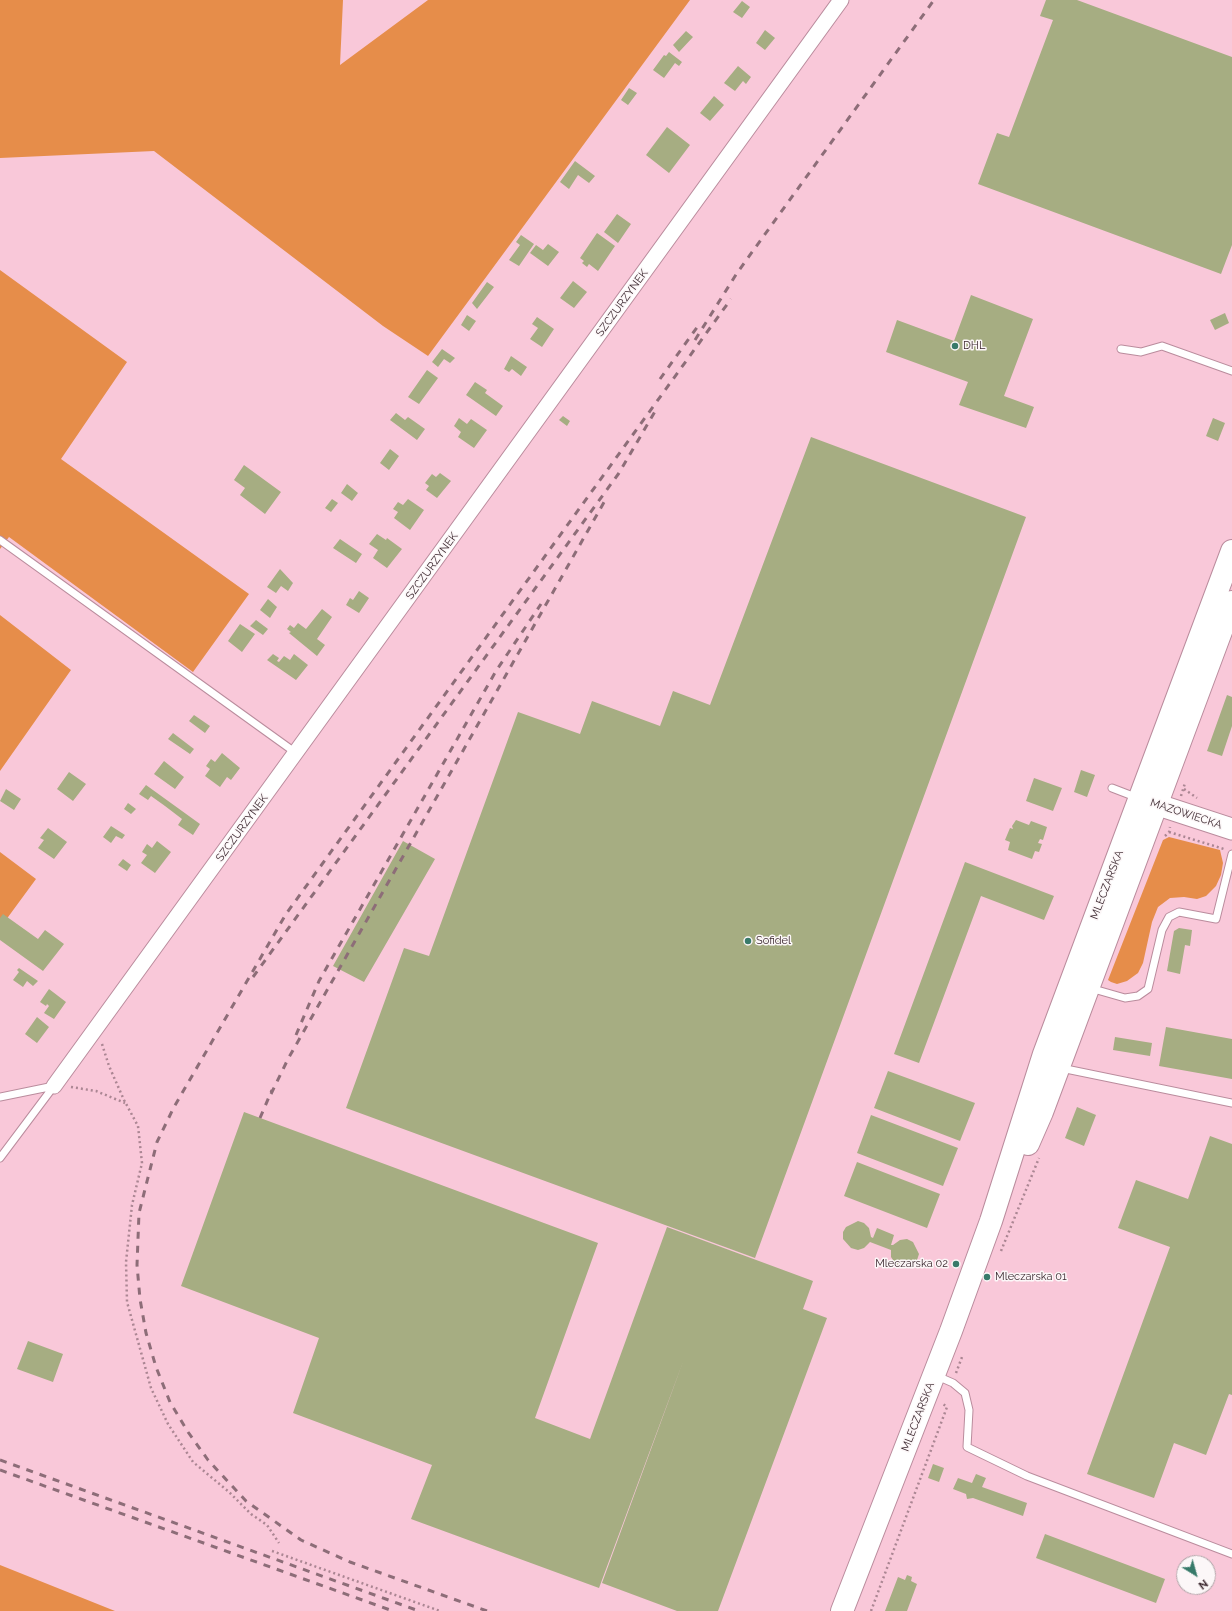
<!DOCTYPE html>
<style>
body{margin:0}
#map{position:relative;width:1232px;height:1611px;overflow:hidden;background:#f9c8d9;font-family:Raleway,sans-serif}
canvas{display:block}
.north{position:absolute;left:1176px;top:1555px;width:40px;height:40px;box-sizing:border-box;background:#fcf7f8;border:1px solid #b0a5a8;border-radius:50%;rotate:143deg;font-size:11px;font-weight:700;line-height:16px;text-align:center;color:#3d2a31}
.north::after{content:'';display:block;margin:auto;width:14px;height:18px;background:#387a6a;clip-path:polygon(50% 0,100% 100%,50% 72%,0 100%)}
</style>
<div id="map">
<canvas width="1232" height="1611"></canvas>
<div class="north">N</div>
</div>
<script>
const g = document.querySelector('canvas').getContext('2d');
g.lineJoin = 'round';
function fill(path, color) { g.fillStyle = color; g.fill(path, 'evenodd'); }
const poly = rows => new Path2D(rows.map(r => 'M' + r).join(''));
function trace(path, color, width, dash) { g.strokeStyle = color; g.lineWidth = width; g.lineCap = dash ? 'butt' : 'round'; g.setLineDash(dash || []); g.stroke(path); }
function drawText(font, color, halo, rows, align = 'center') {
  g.font = font + ' Raleway,sans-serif'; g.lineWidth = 3; g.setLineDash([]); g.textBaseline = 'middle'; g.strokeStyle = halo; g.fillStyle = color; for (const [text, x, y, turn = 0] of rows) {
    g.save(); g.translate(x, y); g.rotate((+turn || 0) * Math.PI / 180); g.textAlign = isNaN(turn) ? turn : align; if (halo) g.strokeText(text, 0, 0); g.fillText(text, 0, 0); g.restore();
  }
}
const green = poly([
 [0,0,343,0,340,65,428,0,690,0,428,356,383,326,154,151,0,158],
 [0,270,127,362,61,459,249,594,193,672,9,537,0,549],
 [0,615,71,670,0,771],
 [1169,837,1220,850,1223,863,1221,875,1216,886,1206,896,1197,899,1184,897,1170,898,1158,907,1152,922,1143,963,1138,973,1127,981,1117,984,1111,982,1108,980,1163,840],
 [0,852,36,879,0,928],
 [0,1565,115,1611,0,1611]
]);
const building = poly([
 [1046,0,1077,0,1232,57,1232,245,1221,274,978,184,997,133,1009,137,1053,20,1040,16],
 [742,1,750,7,742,18,733,12],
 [765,30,775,38,765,50,756,43],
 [686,31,693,37,679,52,673,45],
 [669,52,682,62,679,66,675,63,664,78,653,70,664,55,666,56],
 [738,66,751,77,746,84,743,81,735,91,724,83],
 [629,88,637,93,628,105,621,100],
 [714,96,724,105,710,121,700,113],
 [667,127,690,145,669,173,646,155],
 [575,161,595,176,589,183,578,175,569,189,560,182],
 [617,214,631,224,618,243,604,232],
 [597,233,615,246,598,271,589,264,587,267,582,263,584,261,580,258],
 [521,235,534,244,519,266,509,260,520,245,516,242],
 [548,244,559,252,548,266,530,253,536,245,543,250],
 [573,281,587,292,574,308,560,298],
 [487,282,494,287,477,309,472,303],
 [971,295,1033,319,1004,396,1034,407,1026,428,959,405,968,382,886,352,897,320,954,341],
 [1225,313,1229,323,1215,330,1210,320],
 [467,315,476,321,469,331,461,325],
 [537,317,554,329,542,347,530,339,538,328,532,324],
 [442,349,455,358,450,363,444,359,438,367,432,362],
 [511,356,527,367,521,376,512,369,509,372,504,369],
 [427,370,438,378,419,404,408,397],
 [475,382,487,390,485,393,503,406,496,416,466,395],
 [396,413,405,420,408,417,425,429,417,440,390,420],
 [563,416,570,421,567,426,559,420],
 [459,418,467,424,471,419,487,430,474,448,458,437,461,432,454,426],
 [1213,418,1225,423,1218,441,1206,436],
 [811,437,1026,517,755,1258,346,1108,404,948,429,956,518,712,580,734,592,701,660,726,673,691,710,705],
 [390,449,399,456,389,470,380,463],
 [244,465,281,492,265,514,240,495,245,488,234,480],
 [440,473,451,481,437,498,426,490,429,486,425,483,432,474,436,477],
 [347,484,358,493,352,501,341,493],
 [332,499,338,503,331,512,325,508],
 [408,499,424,510,410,530,394,518,398,512,393,509,398,502,403,505],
 [377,534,386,540,387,538,402,549,387,568,373,558,378,550,369,544],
 [340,539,362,554,356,563,333,548],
 [280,569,293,583,288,591,281,586,276,593,267,587],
 [359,591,369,598,359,613,346,605,350,598,353,600],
 [268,599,277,607,270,618,260,610],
 [322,609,332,617,317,639,325,645,317,656,289,633,291,632,287,629,290,625,294,628,298,623,306,629],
 [256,620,268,629,263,635,250,626],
 [240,624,255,634,242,652,228,641],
 [273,654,279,658,277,661,279,662,284,656,290,660,294,654,308,665,296,680,267,660],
 [1227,695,1232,697,1232,726,1222,756,1207,751],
 [194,715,210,726,205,733,189,721],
 [173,733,194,749,190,754,168,739],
 [222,753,240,768,231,780,227,777,220,787,205,776,210,769,206,766,211,759,215,762],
 [164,761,184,777,175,789,154,774],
 [1081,770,1095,775,1087,797,1074,792],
 [69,772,86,784,73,801,57,789],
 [1034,778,1062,788,1053,811,1026,801],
 [146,785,200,824,193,835,178,825,182,819,165,806,151,796,148,800,139,794],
 [6,789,21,799,14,810,0,801],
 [128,803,136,809,131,814,124,809],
 [1016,820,1029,825,1031,821,1047,827,1043,840,1040,839,1038,843,1042,844,1039,852,1035,851,1032,859,1008,850,1010,842,1005,840,1010,828,1013,829,1012,826],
 [111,826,125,835,122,839,116,836,111,843,103,837],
 [48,828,67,842,54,859,38,848,44,840,40,838],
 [157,841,171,852,155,873,141,863,147,855,142,852,147,844,152,848],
 [403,841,435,859,364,982,333,966],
 [123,859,131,865,127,871,118,865],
 [965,862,1054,896,1044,920,981,896,919,1063,894,1054],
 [3,914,38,939,45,930,64,944,43,971,0,940,0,918],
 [1179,928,1192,930,1190,946,1185,945,1180,974,1167,971,1174,931],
 [19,968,38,981,33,986,27,981,23,987,13,980,19,972,17,970],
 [49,989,66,1002,54,1019,44,1013,49,1006,47,1004,46,1006,40,1002],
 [37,1017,49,1027,37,1043,25,1034],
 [1166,1027,1232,1039,1232,1079,1159,1066],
 [1115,1037,1152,1043,1150,1056,1113,1050],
 [888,1071,975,1103,960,1141,874,1108],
 [1077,1107,1096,1115,1084,1146,1065,1138],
 [244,1112,598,1243,535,1418,590,1439,667,1227,813,1281,803,1309,827,1318,718,1611,677,1611,602,1583,684,1359,599,1588,411,1519,432,1465,293,1413,319,1338,181,1286],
 [871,1115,958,1148,943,1186,857,1153],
 [1210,1136,1232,1144,1232,1395,1229,1394,1206,1455,1174,1443,1154,1498,1087,1474,1170,1247,1118,1228,1136,1180,1188,1199],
 [857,1162,940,1194,927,1228,844,1196],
 [858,1221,864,1223,869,1228,871,1237,873,1238,877,1228,894,1235,891,1245,893,1245,900,1240,907,1239,913,1242,919,1254,917,1260,913,1264,907,1267,900,1266,895,1263,891,1257,891,1250,870,1242,864,1248,858,1250,851,1248,843,1239,843,1232,846,1227],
 [28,1341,63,1354,53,1382,17,1369],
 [933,1464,944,1468,939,1482,928,1478],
 [976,1474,986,1478,982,1487,1027,1503,1023,1516,973,1498,967,1499,966,1494,953,1489,958,1478,972,1483],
 [1045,1534,1165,1579,1156,1603,1036,1558],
 [907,1575,912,1577,911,1581,917,1584,907,1611,885,1611,898,1577,905,1580]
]);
const path = poly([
 [1184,789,1197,798],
 [1181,796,1185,783],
 [1169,832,1224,849],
 [1165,836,1169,832,1170,827],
 [102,1044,109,1066,124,1100,138,1126,142,1163,132,1205,126,1262,127,1302,151,1388,168,1424,193,1462,229,1492,251,1514,267,1525,279,1543],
 [71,1087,96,1091,125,1103],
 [1001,1251,1039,1158],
 [956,1373,962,1357],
 [272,1551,440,1611],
 [871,1611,947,1407,943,1404]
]);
const lane = poly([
 [1121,349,1141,352,1162,346,1232,371],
 [0,540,296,753],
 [1112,788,1138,798],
 [1090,988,1125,998,1138,996,1148,989,1162,930,1169,917,1179,912,1216,919,1232,854],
 [1061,1068,1232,1103],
 [0,1097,54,1086],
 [0,1158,54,1086],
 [937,1376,953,1383,965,1393,969,1410,967,1447,1027,1476,1232,1554]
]);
const street = poly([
 [54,1086,841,0]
]);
const secondary = poly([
 [1140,799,1232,829]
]);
const primary = poly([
 [1028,1144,1042,1112,1232,602],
 [842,1611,951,1331,991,1221,1044,1054,1232,551]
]);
const rail = poly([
 [695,340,737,273,934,0],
 [660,379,698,326],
 [253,977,619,473,657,408],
 [296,1035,319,981,496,671,541,604],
 [271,1094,288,1059,607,497],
 [260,1118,272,1090],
 [0,1460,419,1611],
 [0,1470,393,1611],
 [487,1611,350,1562,301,1540,246,1501,208,1460,188,1432,170,1402,156,1367,146,1333,140,1299,137,1265,139,1213,157,1142,174,1107,286,914,731,299]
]);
const markers = [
 [955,346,4,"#387a6a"],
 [748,941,4,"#387a6a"],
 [956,1264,4,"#387a6a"],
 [987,1277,4,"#387a6a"]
];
const streetNames = [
 ["SZCZURZYNEK",622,303,-54],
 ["SZCZURZYNEK",432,566,-54],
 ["MAZOWIECKA",1186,814,18],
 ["SZCZURZYNEK",242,828,-54],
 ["MLECZARSKA",1107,885,-69],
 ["MLECZARSKA",918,1417,-69]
];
const poiNames = [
 ["DHL",963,346],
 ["Sofidel",756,941],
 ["Mleczarska 02",948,1264,"right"],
 ["Mleczarska 01",995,1277]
];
fill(green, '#e68d4a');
fill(building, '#a6ad82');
trace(lane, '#ba8c9d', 9);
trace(street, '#ba8c9d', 17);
trace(secondary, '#ba8c9d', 23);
trace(primary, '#ba8c9d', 24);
trace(path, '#ab8693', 2.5, [2, 3]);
trace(lane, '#fff', 7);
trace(street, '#fff', 15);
trace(secondary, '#fff', 21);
trace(primary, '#fff', 22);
trace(rail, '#8d6d78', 3, [7, 7]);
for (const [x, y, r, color] of markers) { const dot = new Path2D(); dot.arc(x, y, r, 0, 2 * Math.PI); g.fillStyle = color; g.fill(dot); trace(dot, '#fcf7f8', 1.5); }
drawText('11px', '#3d2a31', '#fcf7f8', streetNames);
drawText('11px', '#3d2a31', '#fcf7f8', poiNames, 'left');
</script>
